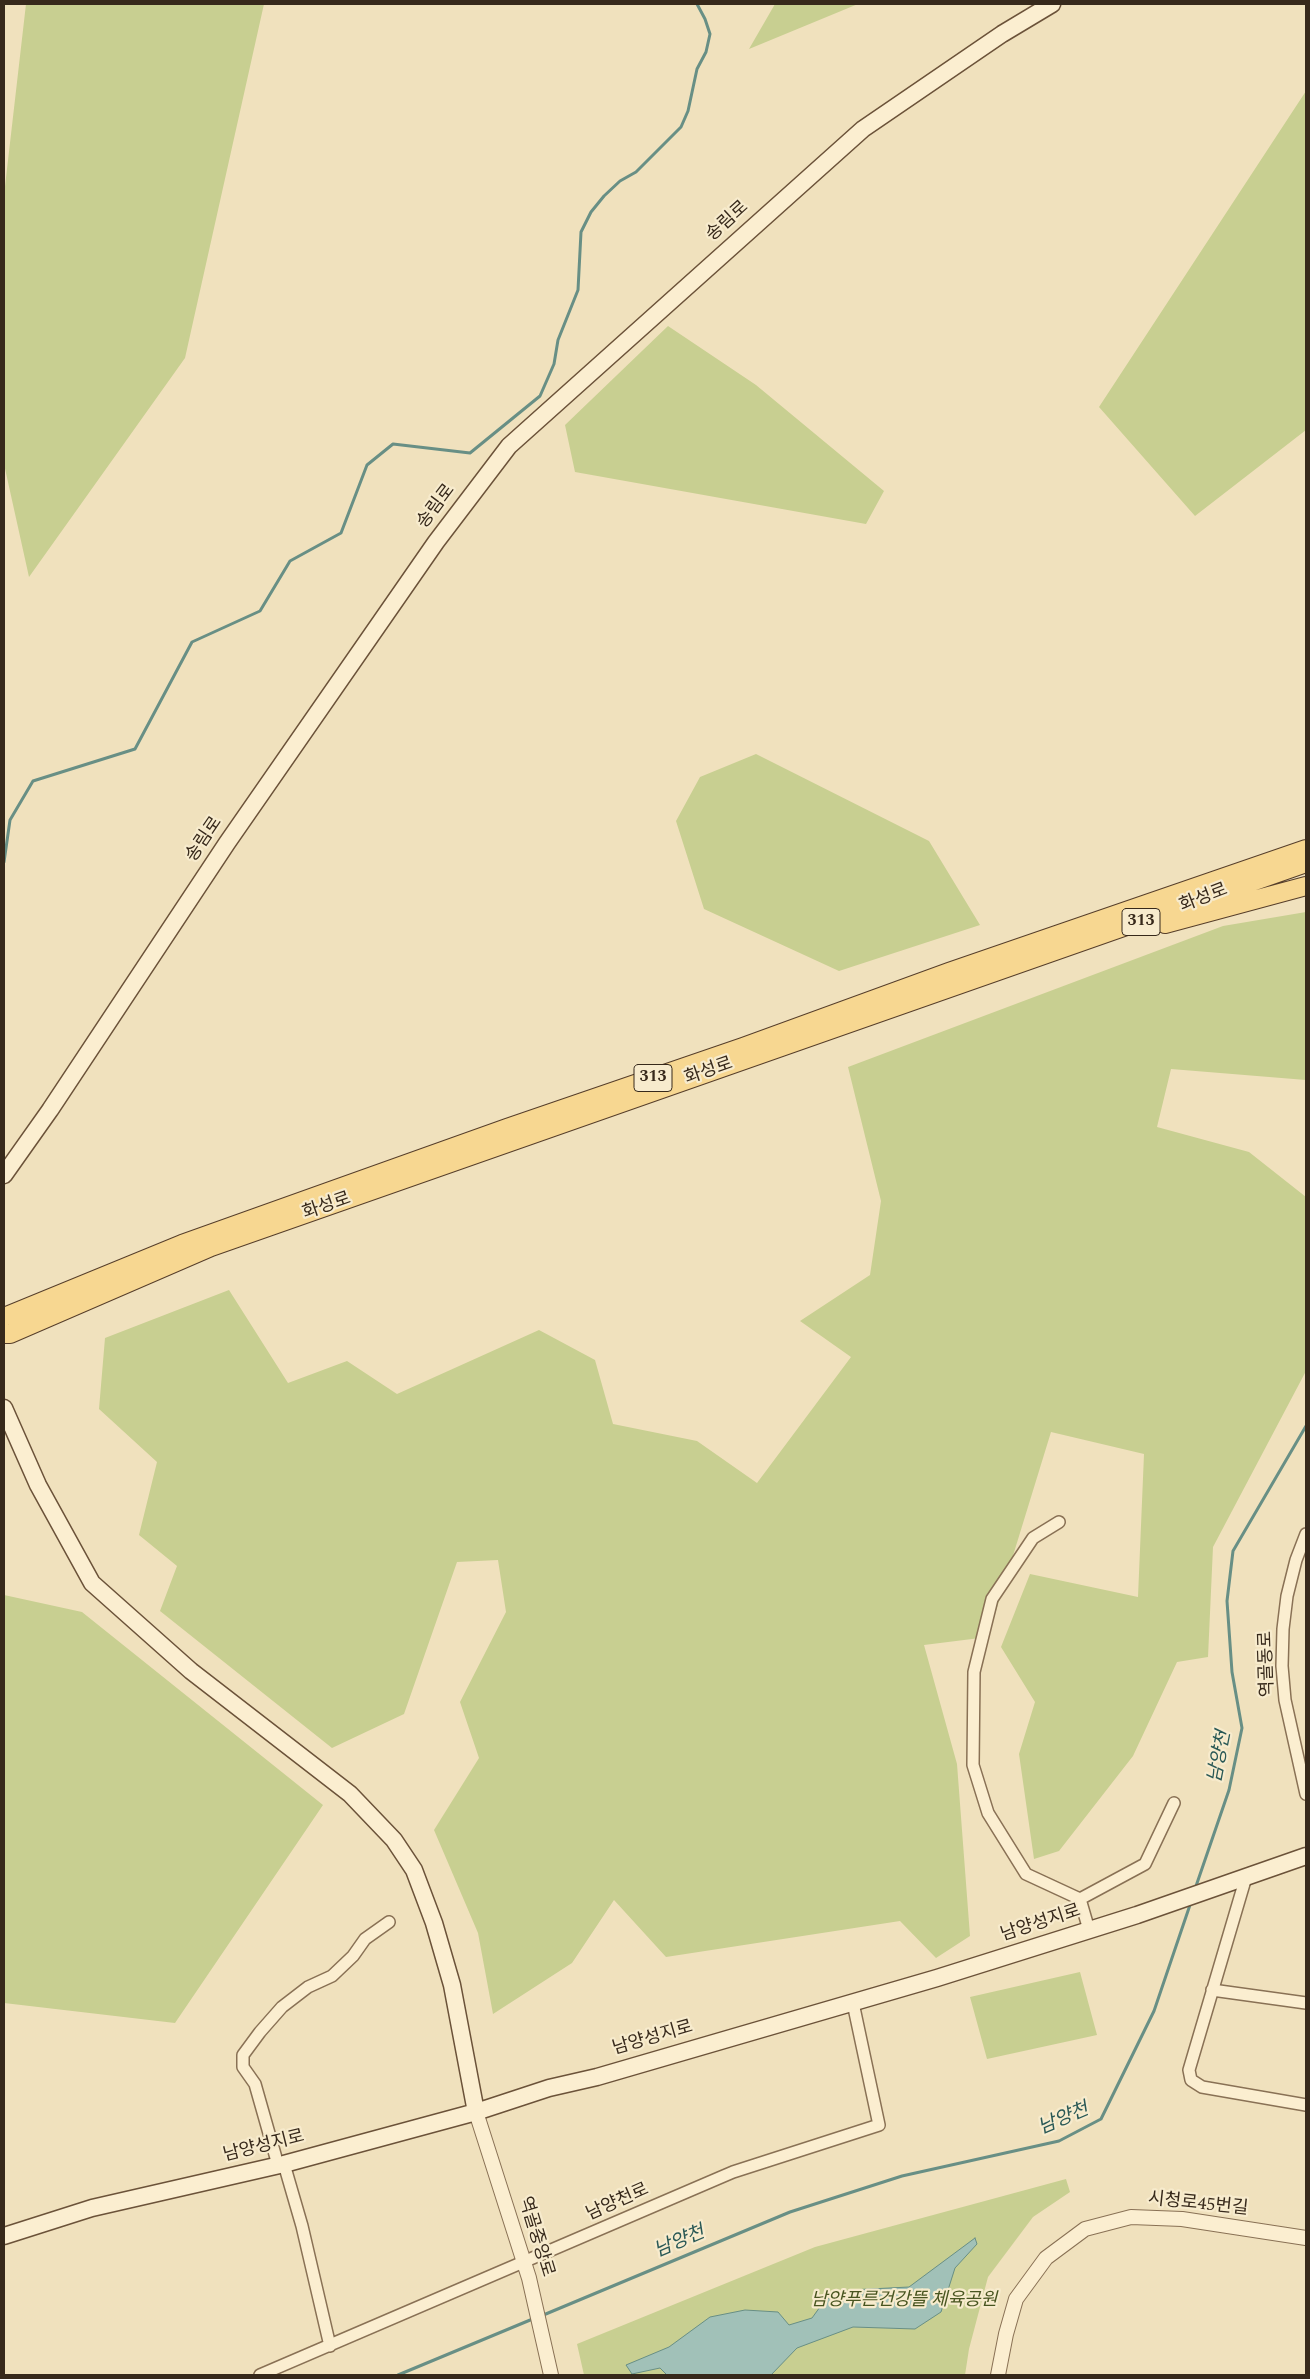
<!DOCTYPE html>
<meta charset="utf-8">
<style>
body{margin:0}
#map{position:relative;width:1310px;height:2379px;overflow:hidden;background:#f0e1bd;font-family:Spectral,serif}
canvas{display:block}
.frame{position:absolute;inset:0;border:5px solid #37291b;pointer-events:none}
</style>
<div id="map">
<canvas width="1310" height="2379"></canvas>
<div class="frame"></div>
</div>
<script>
const g = document.querySelector('canvas').getContext('2d');
g.lineJoin = 'round';
function fill(path, color) { g.fillStyle = color; g.fill(path, 'evenodd'); }
const poly = rows => new Path2D(rows.map(r => 'M' + r).join(''));
function trace(path, color, width, dash) { g.strokeStyle = color; g.lineWidth = width; g.lineCap = dash ? 'butt' : 'round'; g.setLineDash(dash || []); g.stroke(path); }
function drawText(font, color, halo, rows, align = 'center') {
  g.font = font + ' Spectral,"Noto Sans KR",serif'; g.lineWidth = 4.5; g.setLineDash([]); g.textBaseline = 'middle'; g.strokeStyle = halo; g.fillStyle = color; for (const [text, x, y, turn = 0] of rows) {
    g.save(); g.translate(x, y); g.rotate((+turn || 0) * Math.PI / 180); g.textAlign = isNaN(turn) ? turn : align; if (halo) g.strokeText(text, 0, 0); g.fillText(text, 0, 0); g.restore();
  }
}
const green = poly([
 [26,4,264,4,185,358,29,577,4,464,4,195],
 [775,4,858,4,749,49],
 [1306,91,1306,430,1195,516,1099,407],
 [668,326,756,385,884,491,866,524,575,472,565,425],
 [756,754,929,841,980,925,839,971,704,909,676,821,700,777],
 [1306,912,1306,1080,1171,1069,1157,1127,1249,1152,1306,1197,1306,1371,1213,1547,1208,1657,1177,1662,1133,1756,1059,1851,1034,1859,1019,1754,1035,1702,1001,1647,1030,1574,1138,1597,1144,1454,1051,1432,988,1637,924,1645,957,1764,970,1936,936,1958,900,1921,666,1957,614,1900,572,1963,493,2014,478,1933,434,1830,479,1758,460,1702,506,1612,498,1560,457,1562,404,1714,332,1748,160,1611,177,1566,139,1535,157,1462,99,1409,105,1338,229,1290,288,1383,347,1361,397,1394,539,1330,595,1360,613,1424,697,1441,757,1483,851,1357,800,1321,870,1275,881,1201,848,1067,1223,926],
 [4,1595,82,1612,323,1805,175,2023,4,2003],
 [1080,1972,1097,2035,987,2059,970,1997],
 [1066,2179,1070,2192,1033,2217,988,2277,969,2349,965,2375,584,2375,577,2344,815,2247]
]);
const water = poly([
 [975,2238,977,2244,955,2268,941,2312,915,2329,853,2327,797,2348,771,2375,667,2375,660,2368,632,2374,626,2365,669,2347,710,2317,745,2310,778,2312,789,2325,812,2318,825,2300,850,2290,909,2287,975,2238]
]);
const stream = poly([
 [4,862,10,820,33,781,135,749,192,642,260,611,290,561,341,533,367,465,393,444,470,453,540,396,554,364,558,340,578,290,581,232,591,212,604,196,620,181,636,172,681,127,688,111,697,69,706,52,710,34,705,19,697,4],
 [1195,1889,1229,1790,1242,1728,1232,1672,1227,1601,1233,1551,1306,1426],
 [541,2316,790,2212,902,2176,1059,2141,1101,2119,1154,2011,1191,1902],
 [398,2375,535,2318]
]);
const minor = poly([
 [1059,1522,1033,1538,992,1599,974,1672,973,1765,988,1813,1026,1874,1080,1899,1089,1930],
 [1306,1534,1296,1560,1287,1596,1283,1629,1282,1666,1285,1700,1306,1794],
 [1246,1877,1189,2070,1191,2080,1202,2087,1306,2105],
 [1080,1899,1145,1864,1174,1803],
 [1212,1990,1306,2003],
 [284,2164,302,2226,330,2346],
 [278,2165,255,2084,243,2067,243,2055,260,2032,282,2007,308,1987,332,1976,353,1956,365,1939,389,1922],
 [260,2375,733,2172,879,2125,853,2003]
]);
const tertiary = poly([
 [476,2112,529,2278,551,2375],
 [998,2375,1006,2334,1016,2299,1046,2258,1085,2229,1131,2217,1182,2219,1306,2238]
]);
const secondary = poly([
 [4,1175,50,1110,227,843,436,542,509,446,863,129,1002,34,1052,4],
 [4,1408,38,1485,92,1583,191,1671,350,1794,394,1840,414,1870,434,1923,452,1985,476,2112],
 [4,2236,92,2208,284,2164,476,2112,549,2088,597,2077,937,1978,1137,1915,1306,1856]
]);
const primary = poly([
 [1165,924,1306,886],
 [4,1317,182,1244,507,1128,743,1047,949,972,1306,849],
 [4,1334,10,1334,211,1247,1306,863]
]);
const shields = [
 [1141,922,38],
 [653,1078,38]
];
const shieldNames = [
 ["313",1141,922],
 ["313",653,1078]
];
const streetNames = [
 ["송림로",728,222,-42],
 ["송림로",437,507,-53],
 ["송림로",205,840,-56],
 ["화성로",1204,899,-21],
 ["화성로",709,1072,-19],
 ["화성로",327,1207,-19],
 ["역골동로",1268,1664,-92],
 ["남양성지로",1041,1924,-18],
 ["남양성지로",653,2039,-16],
 ["남양성지로",264,2147,-14],
 ["남양천로",618,2203,-24],
 ["시청로45번길",1198,2205,6],
 ["역골중앙로",535,2237,73]
];
const parkNames = [
 ["남양푸른건강뜰 체육공원",904,2301]
];
const waterNames = [
 ["남양천",1221,1757,-79],
 ["남양천",1064,2120,-23],
 ["남양천",680,2243,-23]
];
fill(green, '#c8cf91');
fill(water, '#a1c1b8');
trace(water, '#688f85', 1);
trace(stream, '#688f85', 3);
trace(minor, '#897155', 14);
trace(tertiary, '#897155', 16);
trace(secondary, '#6b5239', 19);
trace(primary, '#563e2a', 20);
trace(minor, '#fbeed0', 11);
trace(tertiary, '#fbeed0', 14);
trace(secondary, '#fbeed0', 16);
trace(primary, '#f7d791', 18);
for (const [x, y, w] of shields) { const box = new Path2D(); box.roundRect(x - w / 2, y - 13.5, w, 27, 4); g.fillStyle = '#f7ebcd'; g.fill(box); trace(box, '#37291b', 1); }
drawText('bold 16px', '#37291b', null, shieldNames);
drawText('18px', '#37291b', '#f7ebcd', streetNames);
drawText('italic 18px', '#485520', '#f7ebcd', parkNames);
drawText('italic 19px', '#295855', '#f7ebcd', waterNames);
</script>
